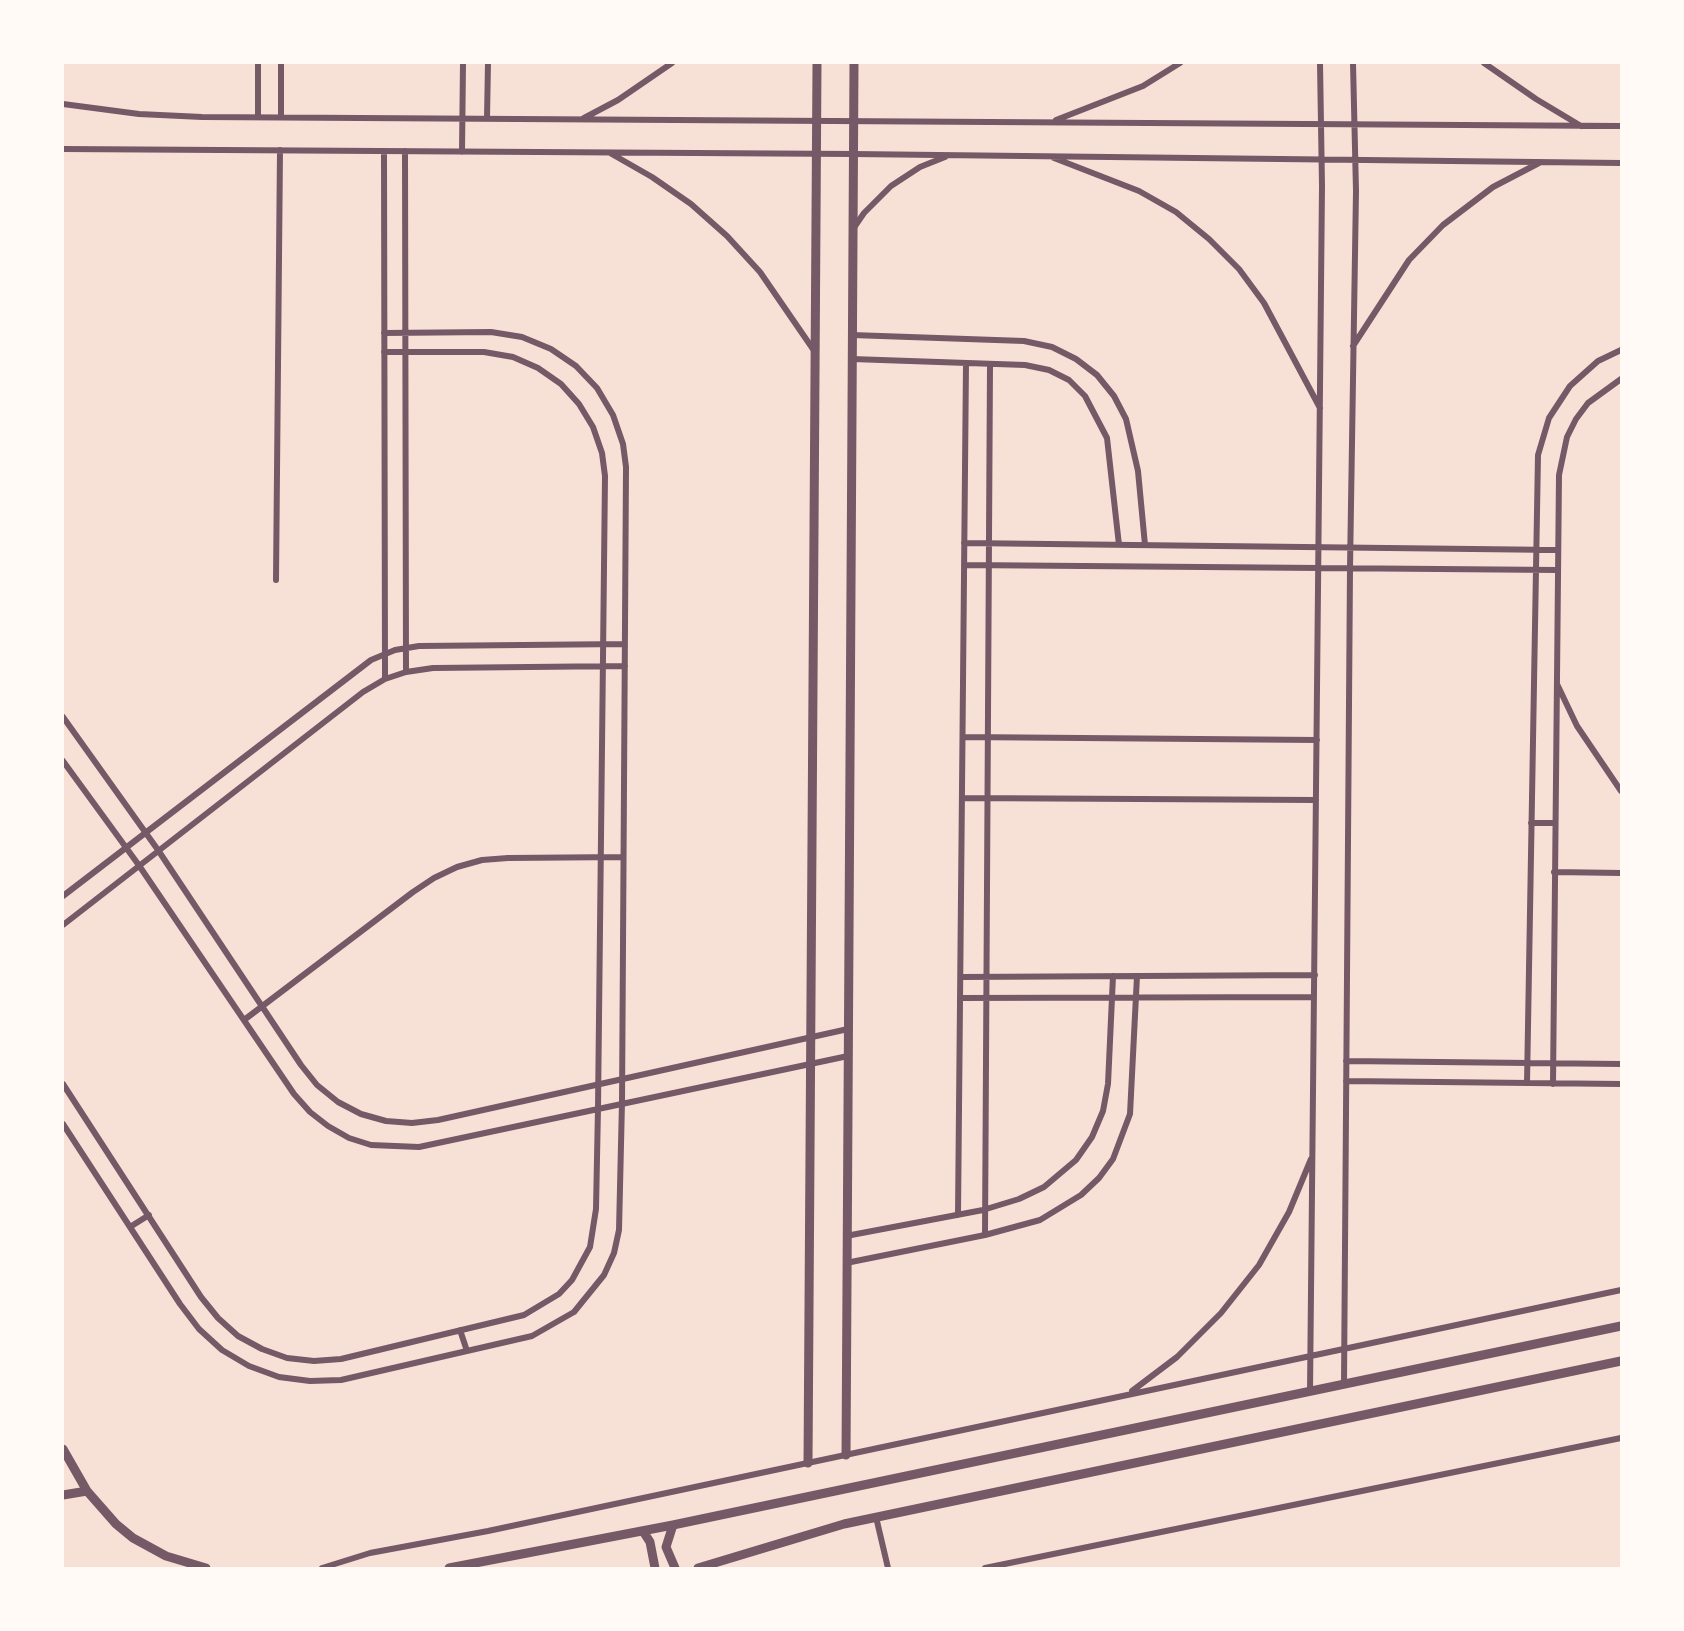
<!DOCTYPE html>
<style>
body{margin:0}
#map{position:relative;width:1684px;height:1631px;overflow:hidden;background:#f7e1d7;font-family:Lato,sans-serif}
canvas{display:block}
.frame{position:absolute;inset:0;border:64px solid #fffaf5;pointer-events:none}
</style>
<div id="map">
<canvas width="1684" height="1631"></canvas>
<div class="frame"></div>
</div>
<script>
const g = document.querySelector('canvas').getContext('2d');
g.lineJoin = 'round';
const poly = rows => new Path2D(rows.map(r => 'M' + r).join(''));
function trace(path, color, width, dash) { g.strokeStyle = color; g.lineWidth = width; g.lineCap = dash ? 'butt' : 'round'; g.setLineDash(dash || []); g.stroke(path); }
const minor = poly([
 [258,63,258,117],
 [281,63,281,117],
 [1484,63,1536,99,1581,126],
 [63,104,139,114,202,117,1621,126],
 [487,118,488,63],
 [584,118,618,100,672,63],
 [1056,120,1143,86,1180,63],
 [63,149,853,154,1621,163],
 [384,151,385,679],
 [405,151,406,672],
 [462,152,463,63],
 [610,153,652,177,691,204,727,236,760,272,815,352],
 [1054,158,1139,191,1176,212,1209,239,1239,269,1264,303,1320,408],
 [853,229,864,213,891,186,920,167,945,157],
 [852,335,1024,341,1052,347,1076,359,1097,375,1114,396,1126,419,1138,471,1145,545],
 [1353,346,1409,260,1443,225,1493,187,1539,163],
 [852,359,1025,365,1049,370,1069,380,1085,396,1107,438,1119,545],
 [964,543,1557,550],
 [964,565,1557,570],
 [276,580,280,150],
 [1557,684,1577,726,1621,791],
 [63,717,158,850,301,1065,317,1085,338,1102,361,1114,386,1121,412,1123,438,1120,848,1029],
 [963,737,1317,740],
 [63,761,138,864,294,1094,310,1112,328,1126,349,1138,371,1145,419,1147,848,1056],
 [962,798,1316,800],
 [1531,823,1555,823],
 [1554,872,1621,873],
 [63,896,371,660,395,650,419,646,625,644],
 [63,925,363,692,385,679,406,672,433,668,625,666],
 [961,977,1315,975],
 [960,998,1314,997],
 [244,1020,413,892,434,878,457,867,482,860,508,858,623,857],
 [1346,1061,1621,1064],
 [1346,1081,1621,1084],
 [1527,1083,1538,455,1549,418,1570,386,1598,361,1621,350],
 [63,1084,201,1297,218,1318,238,1336,262,1349,287,1358,314,1361,341,1359,524,1315,559,1294,572,1280,590,1247,596,1209,598,1108,605,476,602,453,593,427,579,404,561,384,538,368,513,357,484,352,384,352],
 [1553,1084,1559,475,1567,437,1576,419,1588,403,1621,379],
 [63,1124,180,1304,199,1329,222,1350,249,1366,279,1377,310,1381,341,1380,532,1336,574,1312,604,1275,614,1253,619,1230,622,1102,626,467,623,444,613,415,597,388,576,366,551,349,522,337,491,332,384,333],
 [958,1215,966,363],
 [130,1227,149,1215],
 [985,1235,990,364],
 [846,1236,983,1210,1019,1199,1044,1187,1076,1160,1092,1137,1103,1111,1108,1084,1113,976],
 [846,1263,985,1235,1040,1220,1081,1195,1099,1178,1113,1159,1130,1114,1137,976],
 [460,1330,467,1351],
 [1344,1385,1350,568,1356,191,1353,63],
 [1132,1391,1177,1357,1221,1313,1259,1265,1289,1212,1311,1159],
 [1310,1392,1322,186,1320,63],
 [876,1517,888,1568],
 [322,1568,370,1553,488,1531,1621,1290],
 [985,1568,1621,1438]
]);
const tertiary = poly([
 [63,1449,87,1491,116,1524,133,1538,166,1556,206,1568],
 [846,1455,854,63],
 [808,1463,817,63],
 [63,1495,87,1491],
 [673,1525,666,1547,675,1568],
 [643,1531,650,1542,655,1568],
 [449,1568,673,1525,1621,1326],
 [698,1568,844,1524,1621,1361]
]);
trace(minor, '#755966', 6);
trace(tertiary, '#755966', 9);
</script>
